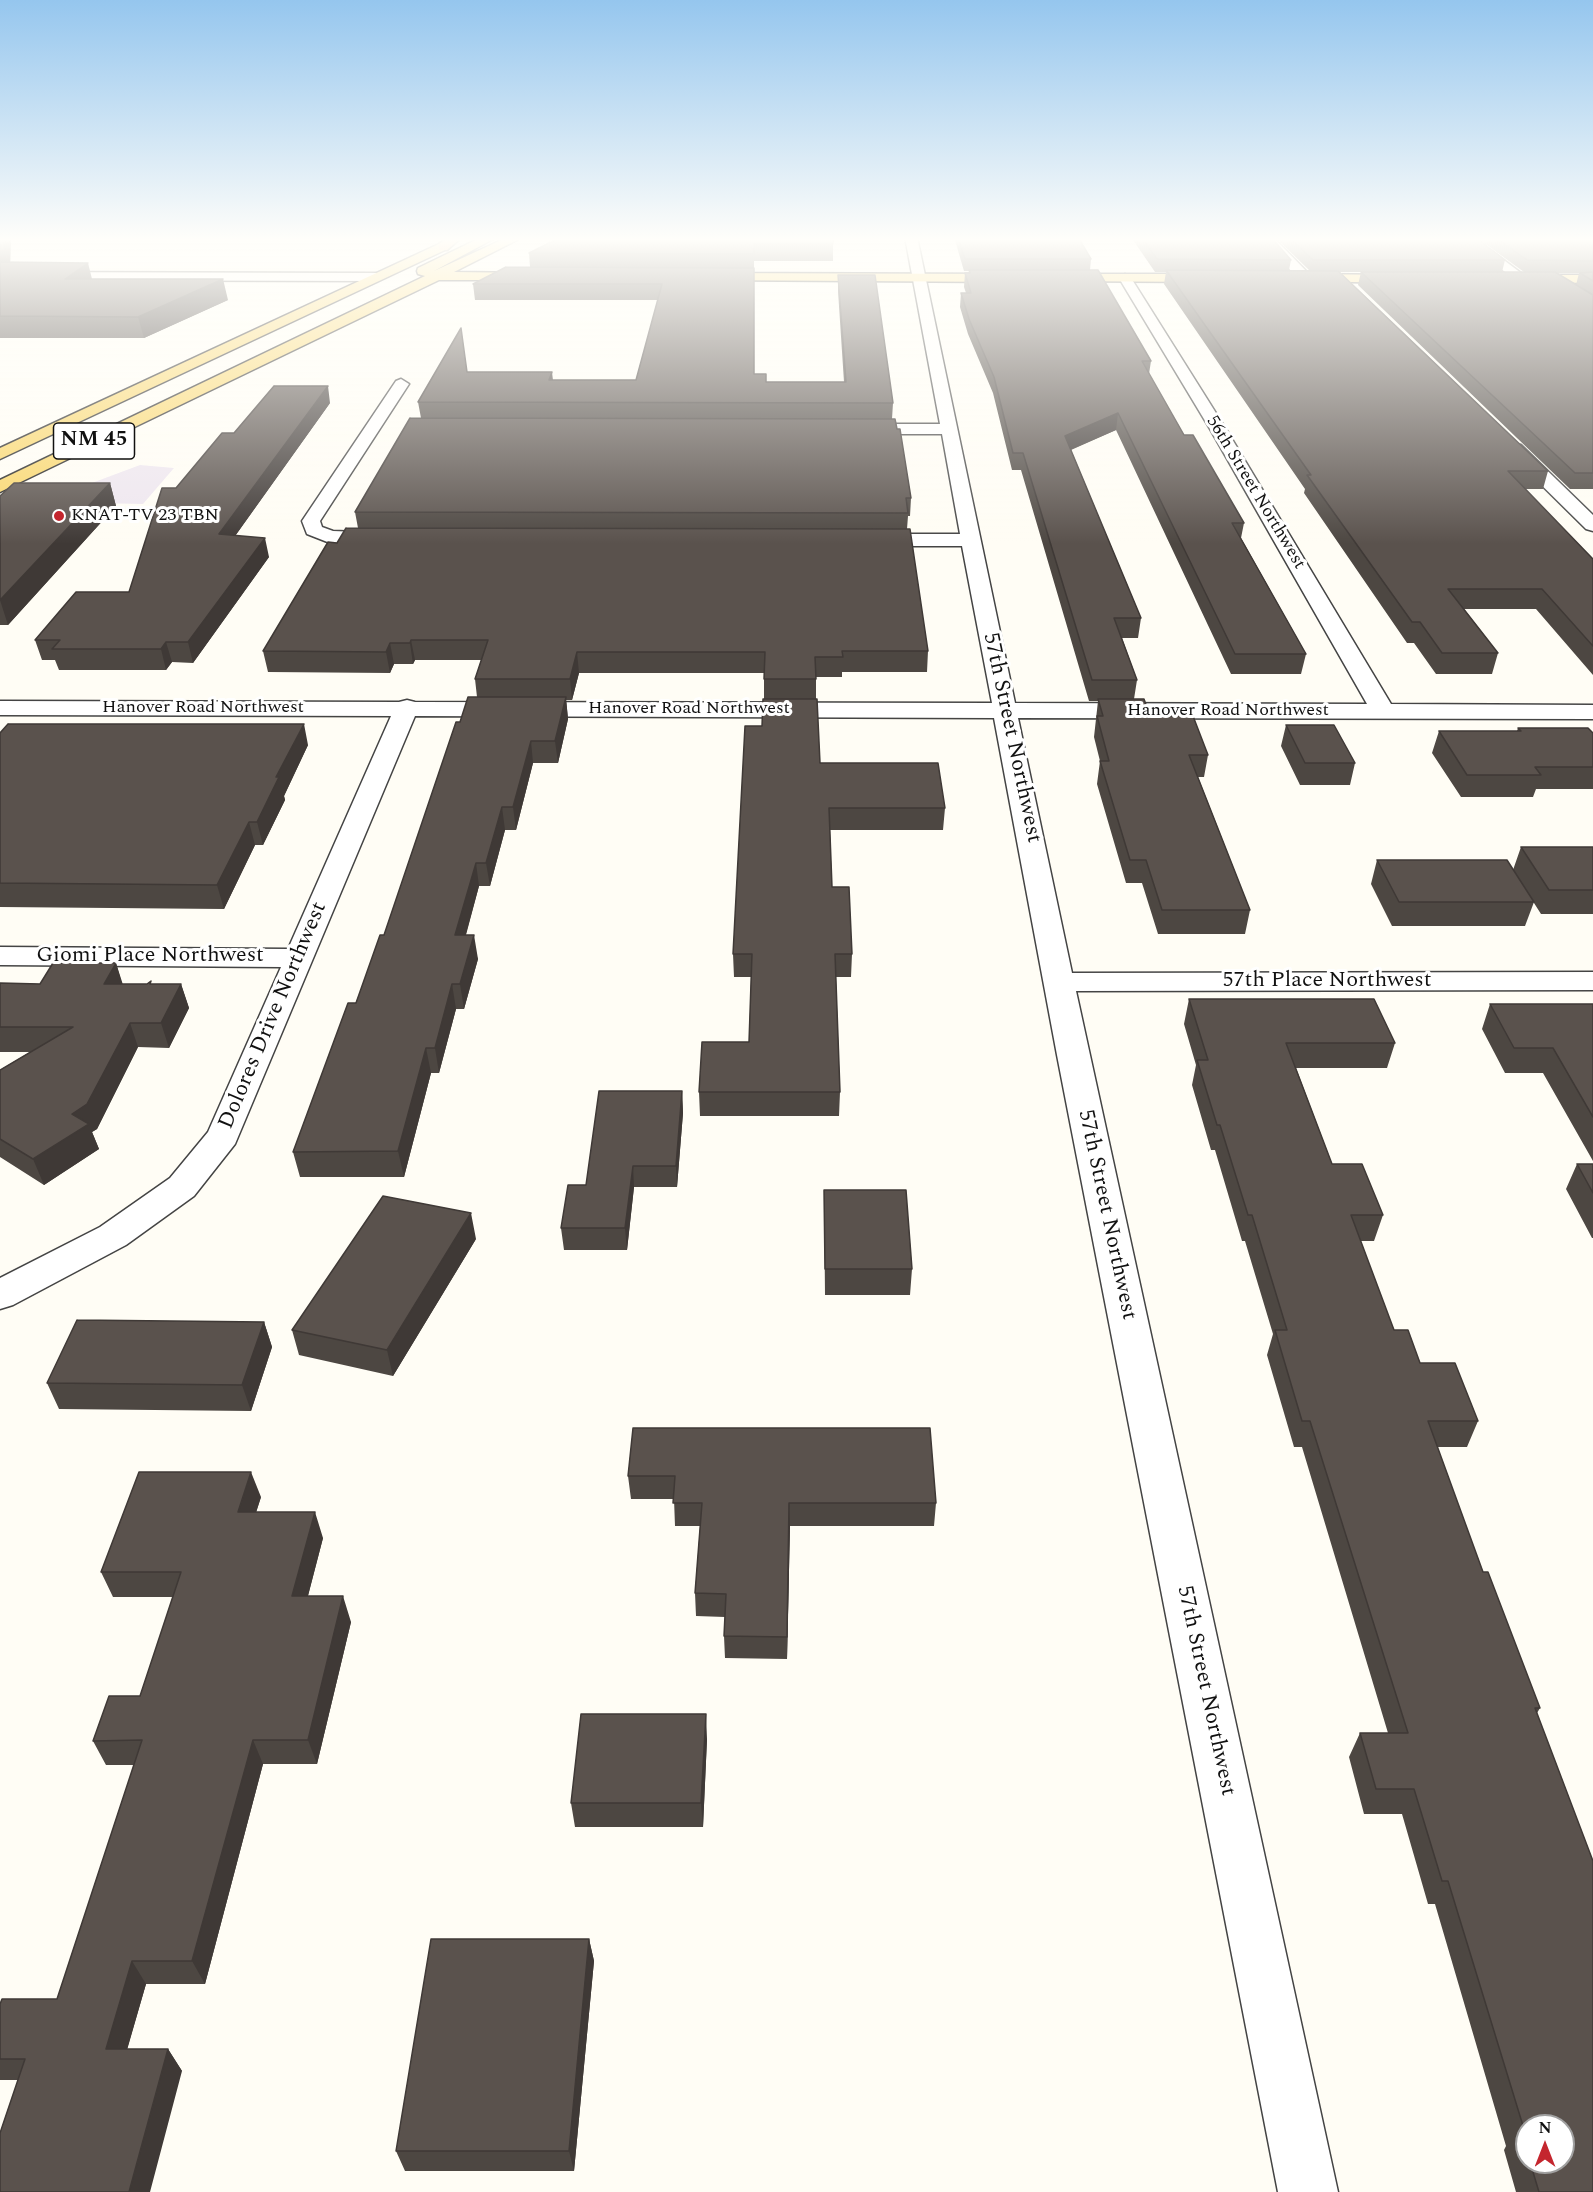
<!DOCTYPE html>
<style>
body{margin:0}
#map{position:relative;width:1593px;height:2192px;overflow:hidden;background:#fffdf5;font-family:Spectral,serif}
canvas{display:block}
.north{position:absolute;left:1515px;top:2114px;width:60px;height:60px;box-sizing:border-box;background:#fff;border:2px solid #a0a0a0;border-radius:50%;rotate:0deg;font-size:16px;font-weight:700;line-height:24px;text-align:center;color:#111}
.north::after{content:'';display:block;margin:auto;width:21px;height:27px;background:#c4262e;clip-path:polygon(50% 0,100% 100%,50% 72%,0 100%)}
</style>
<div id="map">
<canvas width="1593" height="2192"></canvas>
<div class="north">N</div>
</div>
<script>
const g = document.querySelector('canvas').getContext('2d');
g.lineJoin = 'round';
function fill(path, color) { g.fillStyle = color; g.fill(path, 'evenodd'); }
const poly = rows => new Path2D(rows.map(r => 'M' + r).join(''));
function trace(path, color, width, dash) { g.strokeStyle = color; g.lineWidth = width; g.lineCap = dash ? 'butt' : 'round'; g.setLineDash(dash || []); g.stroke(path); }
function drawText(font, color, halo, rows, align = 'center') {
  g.font = font + ' Spectral,serif'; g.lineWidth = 6; g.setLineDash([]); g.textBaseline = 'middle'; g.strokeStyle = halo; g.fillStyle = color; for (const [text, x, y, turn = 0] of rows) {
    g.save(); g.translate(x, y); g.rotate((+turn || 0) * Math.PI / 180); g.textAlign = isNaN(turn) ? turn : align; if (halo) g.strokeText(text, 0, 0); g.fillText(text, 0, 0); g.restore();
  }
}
const industrial = poly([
 [140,465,174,468,143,504,41,502]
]);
const minor = poly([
 [905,237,917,237,1015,703,1367,704,1210,429,1119,278,1125,274,1131,278,1226,429,1391,704,1593,705,1593,719,1018,718,1072,973,1593,972,1593,990,1076,991,1338,2192,1278,2192,1057,1055,994,718,415,716,235,1144,194,1196,126,1245,13,1305,0,1309,0,1278,100,1227,170,1178,208,1132,281,967,0,965,0,947,288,949,391,716,0,715,0,701,399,702,407,700,415,702,992,703,962,546,867,546,860,544,857,540,860,536,867,534,960,534,942,434,851,434,843,429,851,424,940,424,905,237],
 [1261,237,1273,237,1310,275,1311,278,1310,281,1300,281,1261,237],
 [1460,237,1473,237,1529,279,1523,283,1518,282,1460,237],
 [0,272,376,273,382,277,376,281,0,280,0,272],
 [401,379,409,384,320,521,322,527,333,531,386,533,393,535,396,539,393,543,386,545,330,543,307,534,302,521,396,381,401,379],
 [1515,444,1521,445,1593,515,1593,531,1586,529,1509,453,1506,449,1509,445,1515,444]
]);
const major = poly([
 [482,237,497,237,434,271,508,237,523,237,454,272,532,273,537,274,538,277,537,280,439,280,0,492,0,480,425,276,418,274,417,271,418,268,482,237],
 [441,243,447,247,445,250,0,459,0,448,441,243],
 [710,273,1009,274,1015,278,1009,282,705,280,704,277,705,274,710,273],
 [1058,274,1210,274,1216,278,1210,282,1053,281,1052,278,1058,274],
 [1301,274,1405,275,1411,279,1405,283,1296,281,1295,278,1301,274],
 [1523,275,1593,275,1593,283,1518,282,1517,279,1518,276,1523,275]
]);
const highway = poly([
 [449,237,462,237,447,250,439,250,439,244,449,237]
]);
const wall = poly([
 [0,237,11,237,10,262,92,279,228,300,144,338,0,338],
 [561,237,833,244,833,261,754,261,754,374,766,374,766,382,844,382,838,291,838,275,893,403,892,419,897,429,911,498,910,516,908,516,907,529,928,651,927,672,842,672,842,677,816,677,816,699,820,763,945,808,943,830,830,830,832,887,852,954,851,977,836,977,840,1092,839,1116,700,1116,699,1092,749,1042,751,977,734,977,733,954,762,726,764,699,764,673,579,673,572,700,566,700,568,719,558,763,533,763,516,830,505,830,490,886,479,886,466,935,478,959,464,1009,456,1009,439,1073,431,1073,404,1177,300,1177,293,1152,384,935,460,722,477,697,475,679,481,660,415,660,413,664,394,664,390,673,268,672,263,651,337,543,358,528,355,512,421,418,418,402,467,372,553,380,636,380,658,300,475,300,473,284,530,267,529,253],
 [954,237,1078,237,1091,259,1090,270,1151,361,1149,374,1184,435,1244,523,1241,538,1306,654,1301,674,1231,674,1116,430,1071,450,1141,618,1138,638,1122,638,1137,680,1134,699,1150,716,1208,755,1204,777,1198,777,1250,910,1245,934,1158,934,1142,883,1126,883,1097,784,1100,761,1094,737,1098,701,1089,701,1021,470,1012,470,993,393,968,334,960,307,961,293,966,293,964,287,965,273,969,273,969,271,964,271],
 [1131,237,1271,237,1291,260,1289,270,1309,270,1275,237,1475,237,1505,260,1502,272,1524,272,1476,237,1593,237,1593,489,1570,489,1358,285,1361,272,1340,272,1548,471,1543,489,1525,489,1593,559,1593,675,1536,609,1464,609,1498,653,1492,674,1436,674,1414,643,1407,643,1304,493,1305,489,1164,284,1166,272,1155,272],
 [1556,273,1579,273,1576,285],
 [330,403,235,536,269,557,193,663,172,662,166,670,59,670,55,660,42,660,35,640,129,592,176,488,234,433],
 [110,483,116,506,8,625,0,625,0,496],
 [1286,725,1355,763,1350,785,1300,785,1281,746],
 [1518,728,1593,733,1593,789,1536,789,1533,797,1461,797,1432,753,1439,731,1517,731],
 [0,733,308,745,284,796,285,800,263,845,255,845,224,909,0,907],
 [1521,847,1593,847,1593,914,1541,914,1513,870],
 [1377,860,1534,902,1525,926,1392,926,1371,884],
 [116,963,122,984,181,984,189,1008,169,1048,138,1047,97,1129,92,1132,99,1149,44,1185,0,1157,0,1070,30,1052,0,1052,0,983,40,984],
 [1189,999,1395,1043,1387,1068,1296,1068,1332,1164,1383,1215,1374,1241,1360,1241,1394,1330,1420,1363,1478,1421,1467,1447,1437,1447,1483,1572,1540,1708,1537,1713,1593,2192,1516,2192,1504,2150,1506,2146,1435,1904,1428,1904,1402,1814,1364,1814,1349,1757,1360,1733,1388,1733,1302,1447,1294,1447,1267,1355,1273,1334,1245,1241,1242,1241,1215,1150,1211,1150,1192,1085,1196,1065,1184,1024],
 [1527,2126,1563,2162,1527,2162],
 [1490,1004,1593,1004,1593,1161,1543,1073,1505,1073,1482,1029],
 [682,1091,683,1113,677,1187,634,1187,627,1250,564,1250,561,1228],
 [1577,1164,1593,1164,1593,1238,1592,1238,1566,1189],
 [824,1190,912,1269,910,1295,825,1295],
 [476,1239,393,1376,299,1355,292,1330],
 [264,1322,272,1347,251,1411,59,1409,47,1383],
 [633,1428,936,1503,934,1526,790,1526,787,1659,725,1658,724,1636,725,1617,696,1616,695,1593,700,1526,675,1526,674,1499,631,1499,628,1476],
 [261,1497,256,1512,323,1538,308,1596,351,1622,317,1764,263,1764,205,1984,146,1984,127,2049,168,2049,182,2071,18,2080,0,2080,0,2004,57,1999,134,1765,106,1765,93,1741,140,1696,173,1597,113,1597,101,1572],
 [707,1739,703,1827,575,1827,571,1803],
 [589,1939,594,1961,574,2171,405,2171,396,2151]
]);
const shadedWall = poly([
 [5,237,11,237,10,270,0,270,0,251],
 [88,263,93,283,65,279],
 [223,279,228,300,144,338,138,317],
 [552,372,554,389,549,380],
 [328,386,330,403,223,553,219,534],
 [1118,413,1116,430,1063,453,1065,436],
 [110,483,116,506,8,625,0,600],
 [265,538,269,557,193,663,188,642],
 [411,640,415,660,413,664,410,643],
 [166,642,172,662,166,670,161,649],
 [390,643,394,664,390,673,386,652],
 [577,652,579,673,572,700,570,679],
 [566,697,568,719,558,763,555,741],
 [304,724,308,745,284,796,285,800,263,845,257,822,276,777],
 [531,741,533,763,516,830,513,807],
 [502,807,505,830,490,886,486,863],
 [249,822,255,845,224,909,217,885],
 [476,863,479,886,459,959,455,935],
 [474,935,478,959,464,1009,460,984],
 [116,963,124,988,104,984],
 [181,984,189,1008,169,1048,161,1023],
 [452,984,456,1009,439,1073,435,1048],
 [130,1023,138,1047,97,1129,92,1132,99,1149,44,1185,33,1159,72,1114],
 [426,1048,431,1073,404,1177,398,1151],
 [682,1091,683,1113,677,1187,676,1166],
 [633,1166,634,1187,627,1250,625,1228],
 [471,1213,476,1239,393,1376,387,1350],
 [264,1322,272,1347,251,1411,242,1385],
 [251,1472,261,1497,248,1538,238,1512],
 [789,1503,790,1526,787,1659,787,1637],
 [315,1512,323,1538,301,1622,292,1596],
 [343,1596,351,1622,317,1764,308,1740],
 [706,1714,707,1739,703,1827,701,1803],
 [253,1740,263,1764,205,1984,192,1961],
 [589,1939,594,1961,574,2171,569,2151],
 [132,1961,146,1984,121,2071,106,2049],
 [168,2049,182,2071,150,2192,129,2192]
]);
const building = poly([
 [0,237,5,237,4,250,0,251,0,237],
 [561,237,833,237,833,244,754,244,754,254,529,253,561,237],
 [958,237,1078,237,1091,259,965,259,958,237],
 [1141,237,1271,237,1291,260,1157,259,1141,237],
 [1289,237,1475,237,1505,260,1313,260,1289,237],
 [1495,237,1593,237,1593,261,1527,260,1495,237],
 [0,262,88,263,65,279,223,279,138,317,0,316,0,262],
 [506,267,754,268,754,374,766,374,766,382,846,382,838,275,875,275,893,403,418,402,461,328,467,372,552,372,549,380,636,380,662,284,473,284,506,267],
 [969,270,1098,270,1151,361,1142,361,1184,435,1193,435,1244,523,1232,523,1306,654,1235,654,1118,413,1065,436,1141,618,1114,618,1137,680,1092,680,1023,453,1013,453,994,377,969,319,961,293,971,293,965,273,970,273,969,270],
 [1166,270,1338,271,1548,471,1508,471,1593,559,1593,646,1542,589,1448,589,1498,653,1442,653,1420,622,1412,622,1307,475,1311,475,1166,270],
 [1361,272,1555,272,1593,295,1593,473,1575,473,1361,272],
 [1593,272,1593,281,1580,273,1593,272],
 [274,386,328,386,219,534,265,538,188,642,166,642,161,649,52,649,60,640,35,640,76,592,129,592,162,488,176,488,222,433,234,433,274,386],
 [410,418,895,419,897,429,900,429,911,498,906,498,908,513,355,512,410,418],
 [14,483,110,483,0,600,0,496,14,483],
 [346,528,910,529,928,651,842,651,843,657,815,657,816,679,764,679,765,652,577,652,570,679,475,679,488,640,411,640,410,643,390,643,386,652,263,651,328,542,337,543,346,528],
 [468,697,566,697,555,741,531,741,513,807,502,807,486,863,476,863,455,935,474,935,460,984,452,984,435,1048,426,1048,398,1151,293,1152,348,1003,356,1003,380,935,384,935,456,722,460,722,468,697],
 [763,699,817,699,820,763,938,763,945,808,829,808,832,887,849,887,852,954,835,954,840,1092,699,1092,702,1042,749,1042,752,954,733,954,745,726,762,726,763,699],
 [1098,699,1144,699,1150,716,1193,716,1208,755,1189,755,1250,910,1162,910,1146,860,1130,860,1100,761,1109,761,1097,716,1103,716,1098,699],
 [8,724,304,724,276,777,279,777,257,822,249,822,217,885,0,883,0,733,8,724],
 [1286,725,1334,725,1355,763,1305,763,1286,725],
 [1518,728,1588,728,1593,733,1593,767,1535,767,1541,775,1467,775,1439,731,1521,731,1518,728],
 [1521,847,1593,847,1593,890,1549,890,1521,847],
 [1377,860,1507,860,1534,902,1399,902,1377,860],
 [53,963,116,963,104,984,147,984,151,981,150,984,181,984,161,1023,130,1023,87,1104,72,1114,89,1124,33,1159,0,1139,0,1070,73,1027,0,1027,0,983,40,984,53,963],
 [1189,999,1374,999,1395,1043,1286,1043,1332,1164,1362,1164,1383,1215,1351,1215,1394,1330,1408,1330,1420,1363,1455,1363,1478,1421,1428,1421,1483,1572,1488,1572,1540,1708,1535,1708,1593,1861,1593,2192,1539,2192,1530,2162,1563,2162,1563,2126,1527,2126,1527,2151,1520,2129,1524,2129,1448,1881,1442,1881,1414,1789,1376,1789,1360,1733,1408,1733,1310,1421,1302,1421,1275,1330,1287,1330,1252,1215,1248,1215,1220,1125,1217,1125,1197,1060,1208,1060,1189,999],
 [1490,1004,1593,1004,1593,1117,1553,1048,1514,1048,1490,1004],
 [599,1091,682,1091,676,1166,633,1166,625,1228,561,1228,568,1185,586,1185,599,1091],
 [1577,1164,1593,1164,1593,1193,1577,1164],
 [824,1190,906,1190,912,1269,825,1269,824,1190],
 [383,1196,471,1213,387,1350,292,1330,383,1196],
 [77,1320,264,1322,242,1385,47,1383,77,1320],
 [633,1428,930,1428,936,1503,789,1503,787,1637,724,1636,726,1594,695,1593,702,1503,673,1503,675,1476,628,1476,633,1428],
 [139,1472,251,1472,238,1512,315,1512,292,1596,343,1596,308,1740,253,1740,192,1961,132,1961,106,2049,168,2049,129,2192,0,2192,0,2133,25,2059,0,2059,0,2004,2,1999,57,1999,142,1740,93,1741,109,1696,140,1696,181,1572,101,1572,139,1472],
 [581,1714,706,1714,701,1803,571,1803,581,1714],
 [431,1939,589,1939,569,2151,396,2151,431,1939]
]);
const markers = [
 [59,516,6,"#c4262e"]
];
const farStreetnames = [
 ["56th Street Northwest",1255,493,59],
 ["Hanover Road Northwest",203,708],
 ["Hanover Road Northwest",689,709],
 ["Hanover Road Northwest",1228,711]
];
const farPoinames = [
 ["KNAT-TV 23 TBN",71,516]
];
const shields = [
 [94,441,81]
];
const shieldNames = [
 ["NM 45",94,441]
];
const streetNames = [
 ["57th Street Northwest",1011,738,78],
 ["Giomi Place Northwest",150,957],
 ["57th Place Northwest",1327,982],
 ["Dolores Drive Northwest",274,1016,-67],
 ["57th Street Northwest",1106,1215,78],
 ["57th Street Northwest",1205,1691,78]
];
fill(industrial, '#eee6ef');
trace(minor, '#444', 3);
trace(major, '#222', 3);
trace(highway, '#222', 3);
fill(minor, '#fff');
fill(major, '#f9d66b');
fill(highway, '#f5a25d');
fill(wall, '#4d4742');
fill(shadedWall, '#3f3936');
fill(building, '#5a524d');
trace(building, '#3f3936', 1.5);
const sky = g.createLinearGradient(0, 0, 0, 544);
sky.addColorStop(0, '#95c6ee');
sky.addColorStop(0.44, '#fffefa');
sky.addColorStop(1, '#fffefa00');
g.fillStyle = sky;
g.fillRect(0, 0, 1593, 544);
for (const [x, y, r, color] of markers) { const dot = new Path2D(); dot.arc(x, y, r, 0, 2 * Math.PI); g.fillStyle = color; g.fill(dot); trace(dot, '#fff', 2); }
drawText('18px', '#111', '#fff', farStreetnames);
drawText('18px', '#111', '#fff', farPoinames, 'left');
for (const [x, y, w] of shields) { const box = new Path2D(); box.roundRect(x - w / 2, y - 18, w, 36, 4.5); g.fillStyle = '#fff'; g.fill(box); trace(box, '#111', 1.5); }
drawText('bold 21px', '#111', null, shieldNames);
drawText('22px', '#111', '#fff', streetNames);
</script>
